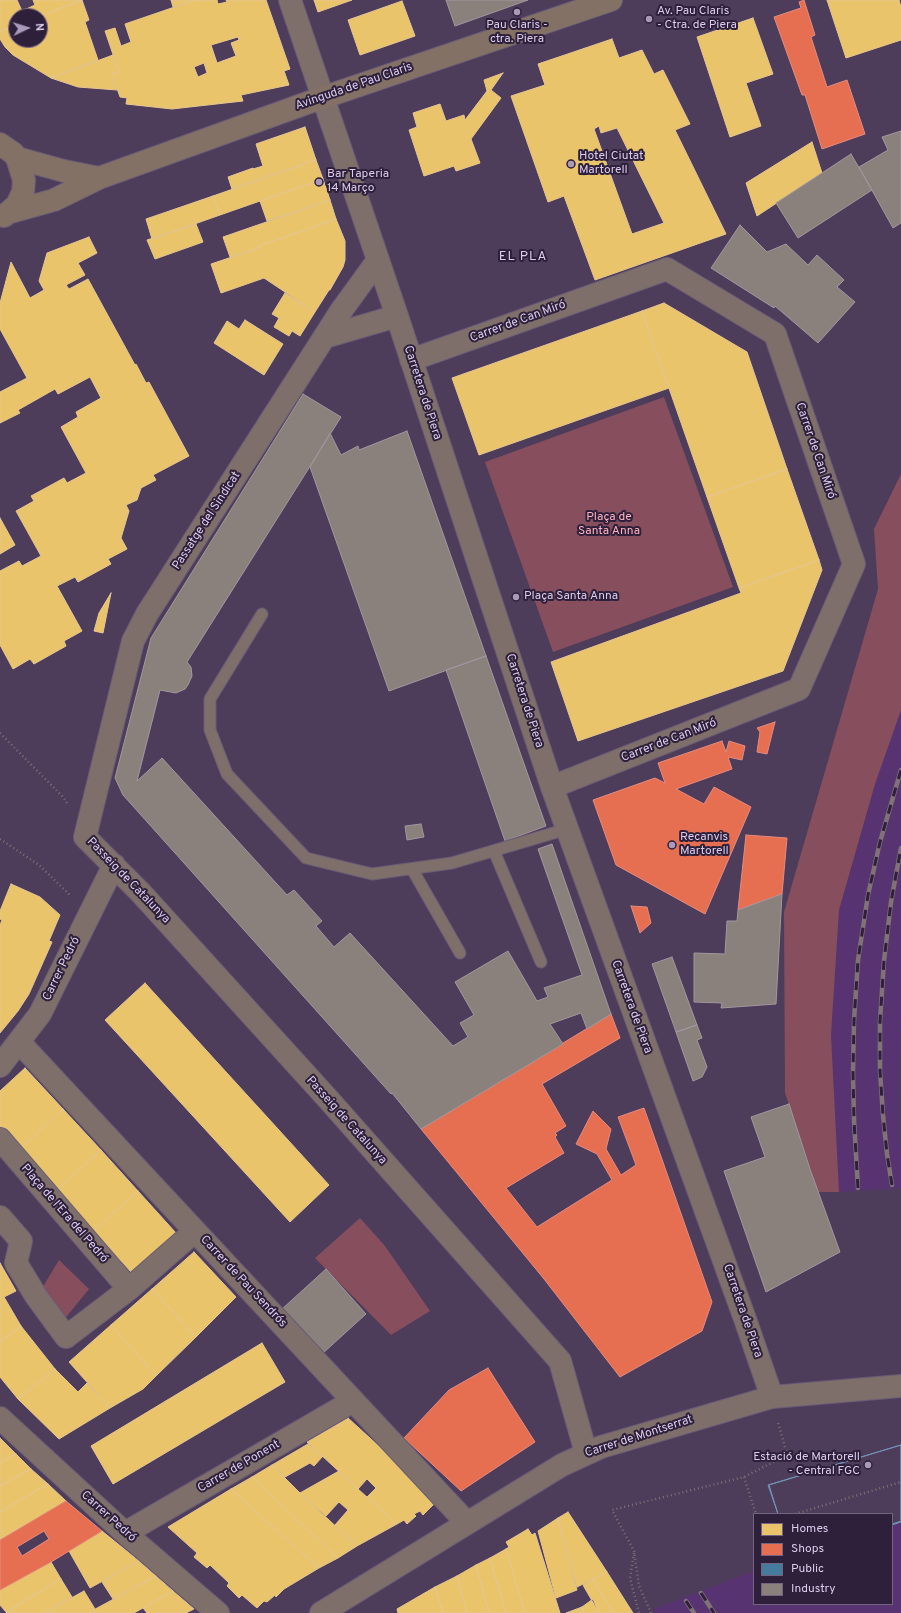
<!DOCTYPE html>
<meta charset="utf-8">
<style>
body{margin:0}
#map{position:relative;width:901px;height:1613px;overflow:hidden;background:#4e3c5b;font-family:Overpass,sans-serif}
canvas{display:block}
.legend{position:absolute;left:753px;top:1513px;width:140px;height:92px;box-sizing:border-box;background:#2e203a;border:1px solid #746482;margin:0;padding:5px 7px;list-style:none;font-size:12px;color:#dccbed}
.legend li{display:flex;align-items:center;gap:8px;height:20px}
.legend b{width:20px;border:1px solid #746482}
.north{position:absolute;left:8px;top:8px;width:40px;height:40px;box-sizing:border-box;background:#2e203a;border:1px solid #746482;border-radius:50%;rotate:86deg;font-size:11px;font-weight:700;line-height:16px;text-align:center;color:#dccbed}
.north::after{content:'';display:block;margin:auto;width:14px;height:18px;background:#aa99ba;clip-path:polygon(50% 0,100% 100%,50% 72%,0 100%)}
</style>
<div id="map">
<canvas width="901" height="1613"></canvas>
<ul class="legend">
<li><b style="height:11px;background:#e9c46a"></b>Homes</li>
<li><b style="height:11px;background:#e76f51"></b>Shops</li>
<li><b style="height:11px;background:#457b9d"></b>Public</li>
<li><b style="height:11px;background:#8a817c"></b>Industry</li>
</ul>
<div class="north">N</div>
</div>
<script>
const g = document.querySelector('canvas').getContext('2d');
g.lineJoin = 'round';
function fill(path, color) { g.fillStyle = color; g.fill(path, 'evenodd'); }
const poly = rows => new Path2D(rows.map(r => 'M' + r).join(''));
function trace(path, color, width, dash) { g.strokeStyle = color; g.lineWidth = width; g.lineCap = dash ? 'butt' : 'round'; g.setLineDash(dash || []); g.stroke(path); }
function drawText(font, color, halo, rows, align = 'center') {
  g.font = font + ' Overpass,sans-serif'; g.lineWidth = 4; g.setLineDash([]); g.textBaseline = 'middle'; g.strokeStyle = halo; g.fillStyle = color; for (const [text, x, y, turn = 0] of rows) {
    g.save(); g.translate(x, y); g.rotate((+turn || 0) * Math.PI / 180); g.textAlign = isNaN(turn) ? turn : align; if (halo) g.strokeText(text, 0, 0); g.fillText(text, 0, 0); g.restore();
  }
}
const built = poly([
 [901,710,901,1019,898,1078,898,1132,901,1154,901,1188,839,1192,831,1035,839,910,875,784],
 [901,1522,901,1613,655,1613,654,1609,754,1571,754,1604,892,1604,892,1525]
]);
const green = poly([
 [664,397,733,587,553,652,485,462],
 [901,474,901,710,875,784,839,910,831,1035,839,1192,818,1192,785,1093,784,912,878,589,874,529],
 [360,1218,385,1246,430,1311,391,1335,315,1258],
 [59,1260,89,1289,63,1321,41,1290]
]);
const homes = poly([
 [0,0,17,0,22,11,35,5,33,0,82,0,40,16,16,16,16,25,0,31,0,0],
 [82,0,89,20,85,22,98,60,51,78,13,55,5,47,0,39,0,31,16,25,16,40,40,40,40,16,82,0],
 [171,0,195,0,173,7,171,0],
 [195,0,217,0,218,4,227,2,226,0,266,0,290,69,284,71,289,85,241,95,243,101,172,109,126,104,127,98,120,97,112,74,119,72,105,31,115,28,121,46,131,42,125,24,195,0],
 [238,37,239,40,231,43,236,56,217,63,211,45,238,37],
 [204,63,207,73,198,77,194,67,204,63],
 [314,0,352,0,318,12,314,0],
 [827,0,899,0,901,7,901,40,846,58,827,0],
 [402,1,415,36,360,55,348,20,402,1],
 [753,18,773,74,746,83,761,126,730,137,697,37,753,18],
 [612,39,619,58,642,50,654,74,663,70,690,124,675,130,726,234,595,280,564,196,548,202,511,96,545,85,538,64,612,39],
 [599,126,601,133,617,128,664,223,632,234,594,129,599,126],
 [113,55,119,72,112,74,117,90,78,87,51,78,113,55],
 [503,73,491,90,501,98,471,139,480,163,456,171,454,166,424,176,409,130,417,127,413,113,440,104,446,121,464,115,465,120,487,91,484,80,503,73],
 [305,127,316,160,232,189,228,177,253,168,253,169,263,166,256,144,305,127],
 [812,142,822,173,757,216,746,183,812,142],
 [316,160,323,179,220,215,213,196,316,160],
 [323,179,330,200,267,221,260,201,323,179],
 [213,196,220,215,152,239,146,219,213,196],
 [330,200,336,219,259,246,259,248,230,257,223,237,330,200],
 [336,219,345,241,345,260,343,267,330,290,329,290,315,312,264,278,221,293,211,264,259,248,259,246,336,219],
 [196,224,203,242,155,259,147,240,196,224],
 [89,237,97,253,78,263,85,275,66,285,69,289,88,279,135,365,136,364,146,383,149,382,189,456,153,475,156,480,141,488,137,500,126,505,129,511,121,538,127,549,108,559,111,564,78,582,75,577,57,586,82,631,64,641,66,646,34,664,30,659,13,669,0,645,0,571,19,561,22,566,41,556,16,511,34,501,31,496,64,478,67,483,86,473,61,427,78,417,76,412,101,398,90,377,58,394,55,389,18,410,20,413,0,423,0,392,27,378,0,329,0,303,11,262,30,298,44,290,39,281,47,253,89,237],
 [285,293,315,312,300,336,292,331,289,336,274,327,279,318,272,314,285,293],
 [664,303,747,352,787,469,707,497,642,311,664,303],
 [642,311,669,388,479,455,452,378,642,311],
 [245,320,283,344,264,375,214,343,227,321,239,329,245,320],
 [787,469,819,560,739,588,707,497,787,469],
 [0,518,15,545,0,554,0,518],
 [819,560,822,570,783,671,578,741,551,662,741,593,739,588,819,560],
 [111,593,103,633,94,631,99,613,111,593],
 [11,884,40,897,60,915,49,941,52,942,29,994,18,1011,0,1033,0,925,2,920,0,919,0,911,11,884],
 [145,983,329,1185,290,1222,105,1020,145,983],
 [25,1068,63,1109,19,1150,0,1129,0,1091,25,1068],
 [63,1109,101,1150,56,1191,19,1150,63,1109],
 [101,1150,138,1191,93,1231,56,1191,101,1150],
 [138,1191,176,1233,132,1273,93,1231,138,1191],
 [194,1252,236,1297,196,1337,152,1289,194,1252],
 [0,1263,16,1291,4,1297,21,1326,0,1342,0,1263],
 [152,1289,196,1337,156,1376,111,1325,152,1289],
 [111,1325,156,1376,143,1389,110,1408,69,1362,111,1325],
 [21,1326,55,1369,18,1399,0,1377,0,1342,21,1326],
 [262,1343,285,1382,113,1484,91,1446,262,1343],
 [55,1369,78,1392,87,1383,110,1408,59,1439,18,1399,55,1369],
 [348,1418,438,1500,423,1515,420,1511,414,1514,416,1516,407,1524,404,1520,397,1524,367,1497,376,1488,367,1479,358,1489,307,1442,348,1418],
 [0,1438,16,1454,0,1463,0,1438],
 [308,1444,323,1456,314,1466,310,1463,285,1477,272,1465,308,1444],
 [16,1454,31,1469,0,1486,0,1463,16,1454],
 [272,1465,300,1493,357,1546,338,1558,252,1477,272,1465],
 [31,1469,48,1484,0,1512,0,1486,31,1469],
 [339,1471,358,1489,397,1524,357,1546,335,1525,348,1510,339,1502,326,1516,300,1493,339,1471],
 [252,1477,338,1558,319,1568,231,1489,252,1477],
 [48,1484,66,1501,0,1540,0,1512,48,1484],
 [231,1489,319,1568,284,1589,276,1597,275,1595,267,1602,264,1601,257,1608,242,1595,239,1598,227,1586,229,1583,210,1565,207,1568,194,1557,197,1553,168,1527,231,1489],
 [568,1512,607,1572,577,1587,558,1518,568,1512],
 [558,1518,577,1590,556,1598,538,1531,558,1518],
 [528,1529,532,1535,535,1533,560,1613,525,1613,506,1549,509,1547,506,1542,528,1529],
 [102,1531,139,1561,90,1588,69,1551,102,1531],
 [506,1549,525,1613,506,1613,490,1558,506,1549],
 [490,1558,506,1613,489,1613,476,1565,490,1558],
 [139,1561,156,1576,113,1599,102,1582,139,1561],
 [51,1562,61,1579,6,1612,0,1605,0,1590,51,1562],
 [476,1565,489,1613,467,1613,457,1576,476,1565],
 [607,1572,633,1613,613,1613,593,1579,607,1572],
 [156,1576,173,1591,134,1613,88,1613,156,1576],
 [457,1576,467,1613,443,1613,435,1587,457,1576],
 [61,1579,72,1597,44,1613,7,1613,6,1612,61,1579],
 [593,1579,613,1613,599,1613,583,1585,593,1579],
 [435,1587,443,1613,398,1613,397,1609,435,1587],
 [84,1591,95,1609,88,1613,44,1613,84,1591],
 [173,1591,194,1609,186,1613,147,1613,143,1608,173,1591],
 [593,1599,599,1613,584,1613,582,1607,593,1599],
 [582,1607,584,1613,566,1613,582,1607]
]);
const shops = poly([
 [804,0,815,35,811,37,827,87,847,80,865,134,822,149,805,95,802,95,774,17,801,8,799,2,804,0],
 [775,722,767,754,757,752,760,732,757,728,775,722],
 [722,741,726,752,729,741,745,746,742,760,728,757,732,769,676,789,704,804,714,787,751,807,705,914,616,865,593,800,655,778,665,783,658,763,722,741],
 [746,835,787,838,782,894,738,910,746,835],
 [631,906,647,907,651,923,640,933,631,906],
 [611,1014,620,1038,542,1084,566,1126,555,1133,557,1135,555,1137,564,1153,506,1188,537,1227,612,1180,597,1154,576,1144,593,1111,611,1129,606,1149,621,1175,636,1165,618,1117,644,1108,712,1302,702,1331,620,1377,544,1279,421,1129,611,1014],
 [488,1368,535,1442,461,1491,404,1438,449,1390,488,1368],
 [66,1501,102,1531,51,1562,0,1590,0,1540,66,1501],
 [44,1531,49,1539,22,1556,17,1547,44,1531]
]);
const public = poly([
 [901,1445,901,1522,892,1525,892,1514,778,1514,768,1485,901,1445],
 [901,1445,901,1521,892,1524,892,1514,778,1514,769,1485,901,1445]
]);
const industry = poly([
 [446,0,528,0,455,26,446,0],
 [901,131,901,223,893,228,859,167,888,150,882,137,901,131],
 [851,154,872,190,798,238,776,203,851,154],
 [740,225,767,252,786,244,808,265,817,255,844,280,837,287,855,302,818,343,775,306,774,308,711,268,740,225],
 [303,394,341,417,187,662,191,667,192,676,188,685,185,689,176,693,160,690,137,781,162,758,287,895,294,890,322,921,316,926,334,947,350,933,453,1046,468,1037,460,1023,474,1015,455,982,508,951,537,1001,548,997,544,988,582,975,538,849,552,844,611,1014,587,1029,581,1013,550,1024,563,1044,421,1129,392,1093,391,1094,123,795,115,778,151,638,303,394],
 [407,431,486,656,389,691,310,467,330,433,341,455,358,446,359,450,407,431],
 [486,656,546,826,505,841,446,670,486,656],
 [421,824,424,837,407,840,405,826,421,824],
 [782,894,776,1004,721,1008,722,1003,694,1002,694,953,725,954,727,921,737,921,738,910,782,894],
 [672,957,697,1025,676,1032,652,964,672,957],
 [697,1025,702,1038,697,1040,707,1067,702,1077,693,1081,676,1032,697,1025],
 [789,1104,810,1169,840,1252,766,1292,724,1171,765,1157,751,1117,789,1104],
 [326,1269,366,1314,322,1354,281,1310,326,1269]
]);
const path = poly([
 [0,733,63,797,67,803],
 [0,839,39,865,71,896],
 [744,1477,756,1514],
 [795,1514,901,1482],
 [634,1553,630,1578,639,1613],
 [651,1613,639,1586,634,1551,612,1510,744,1477,787,1455,778,1422]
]);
const lane = poly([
 [262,614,210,699,210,730,227,774,306,858,372,874,452,863,567,829],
 [494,851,541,962],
 [412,869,460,953]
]);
const street = poly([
 [290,0,397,316,552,787,745,1319,772,1397],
 [378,260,341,311,147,614,133,641,85,837,141,893,328,1099,560,1361,586,1453],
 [325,337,397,316],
 [411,360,667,269,775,334,854,564,799,689,552,787],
 [19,1042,467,1523],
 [0,1066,40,1014,114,865],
 [0,1139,129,1289],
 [0,1217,21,1241,16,1263,36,1296,66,1337,129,1289,195,1231],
 [0,1418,125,1533,218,1613],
 [125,1533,353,1401],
 [321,1613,562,1465,601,1447,772,1397,901,1386]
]);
const secondary = poly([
 [0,144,13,153,17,158,24,180,23,192,17,205,4,216],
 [17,158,64,171,99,178],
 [11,212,54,200,99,178,307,103,611,0]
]);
const rail = poly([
 [892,1185,887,1154,883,1115,880,1071,880,1021,884,961,891,902,901,848],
 [858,1188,854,1120,853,1073,854,1021,858,960,868,895,880,842,901,770],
 [701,1593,714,1613],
 [686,1601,694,1613]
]);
const markers = [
 [517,12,4,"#aa99ba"],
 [649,19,4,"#aa99ba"],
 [571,164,4,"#aa99ba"],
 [319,182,4,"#aa99ba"],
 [516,597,4,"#aa99ba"],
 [672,845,4,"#aa99ba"],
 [868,1465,4,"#aa99ba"]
];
const poiNames = [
 ["Av. Pau Claris",657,12],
 ["- Ctra. de Piera",657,26],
 ["Pau Claris -",517,26,"center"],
 ["ctra. Piera",517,40,"center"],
 ["Hotel Ciutat",579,157],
 ["Martorell",579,171],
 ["Bar Taperia",327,175],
 ["14 Março",327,189],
 ["Plaça Santa Anna",524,597],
 ["Recanvis",680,838],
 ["Martorell",680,852],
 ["Estació de Martorell",860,1458,"right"],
 ["- Central FGC",860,1472,"right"]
];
const streetNames = [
 ["Avinguda de Pau Claris",354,87,-19],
 ["Carrer de Can Miró",518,322,-20],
 ["Carretera de Piera",422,393,72],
 ["Carrer de Can Miró",815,451,71],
 ["Passatge del Sindicat",207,521,-57],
 ["Carretera de Piera",524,701,72],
 ["Carrer de Can Miró",669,741,-21],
 ["Passeig de Catalunya",128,881,46],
 ["Carrer Pedró",62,969,-64],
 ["Carretera de Piera",631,1007,70],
 ["Passeig de Catalunya",346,1121,48],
 ["Plaça de l'Era del Pedró",64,1214,49],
 ["Carrer de Pau Sendrós",243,1282,47],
 ["Carretera de Piera",742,1311,71],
 ["Carrer de Montserrat",639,1437,-18],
 ["Carrer de Ponent",239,1467,-30],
 ["Carrer Pedró",108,1517,42]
];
const parkNames = [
 ["Plaça de",609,518],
 ["Santa Anna",609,532]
];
const neighbourhoodNames = [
 ["EL PLA",523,257]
];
fill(built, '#573471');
fill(green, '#874e5e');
fill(homes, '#e9c46a');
trace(homes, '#e5c691', 1);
fill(shops, '#e76f51');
trace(shops, '#e48b80', 1);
fill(public, '#457b9d');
trace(public, '#7293b5', 1);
fill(industry, '#8a817c');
trace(industry, '#a3979e', 1);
trace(lane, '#6a5b76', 13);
trace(street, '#6a5b76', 24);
trace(secondary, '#6a5b76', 24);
trace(path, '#7e7175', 2.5, [1, 3]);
trace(lane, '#7e6f6a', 11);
trace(street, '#7e6f6a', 22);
trace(secondary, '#837166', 22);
trace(rail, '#807375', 4.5);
trace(rail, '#2e203a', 3, [9]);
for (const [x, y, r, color] of markers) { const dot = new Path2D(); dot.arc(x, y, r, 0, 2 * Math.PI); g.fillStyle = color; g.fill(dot); trace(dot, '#2e203a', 1.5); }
drawText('12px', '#dccbed', '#2e203a', poiNames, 'left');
drawText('12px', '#dccbed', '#2e203a', streetNames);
drawText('12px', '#feb1be', '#2e203a', parkNames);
g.letterSpacing = '1px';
drawText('13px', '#dccbed', '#2e203a', neighbourhoodNames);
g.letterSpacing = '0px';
</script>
